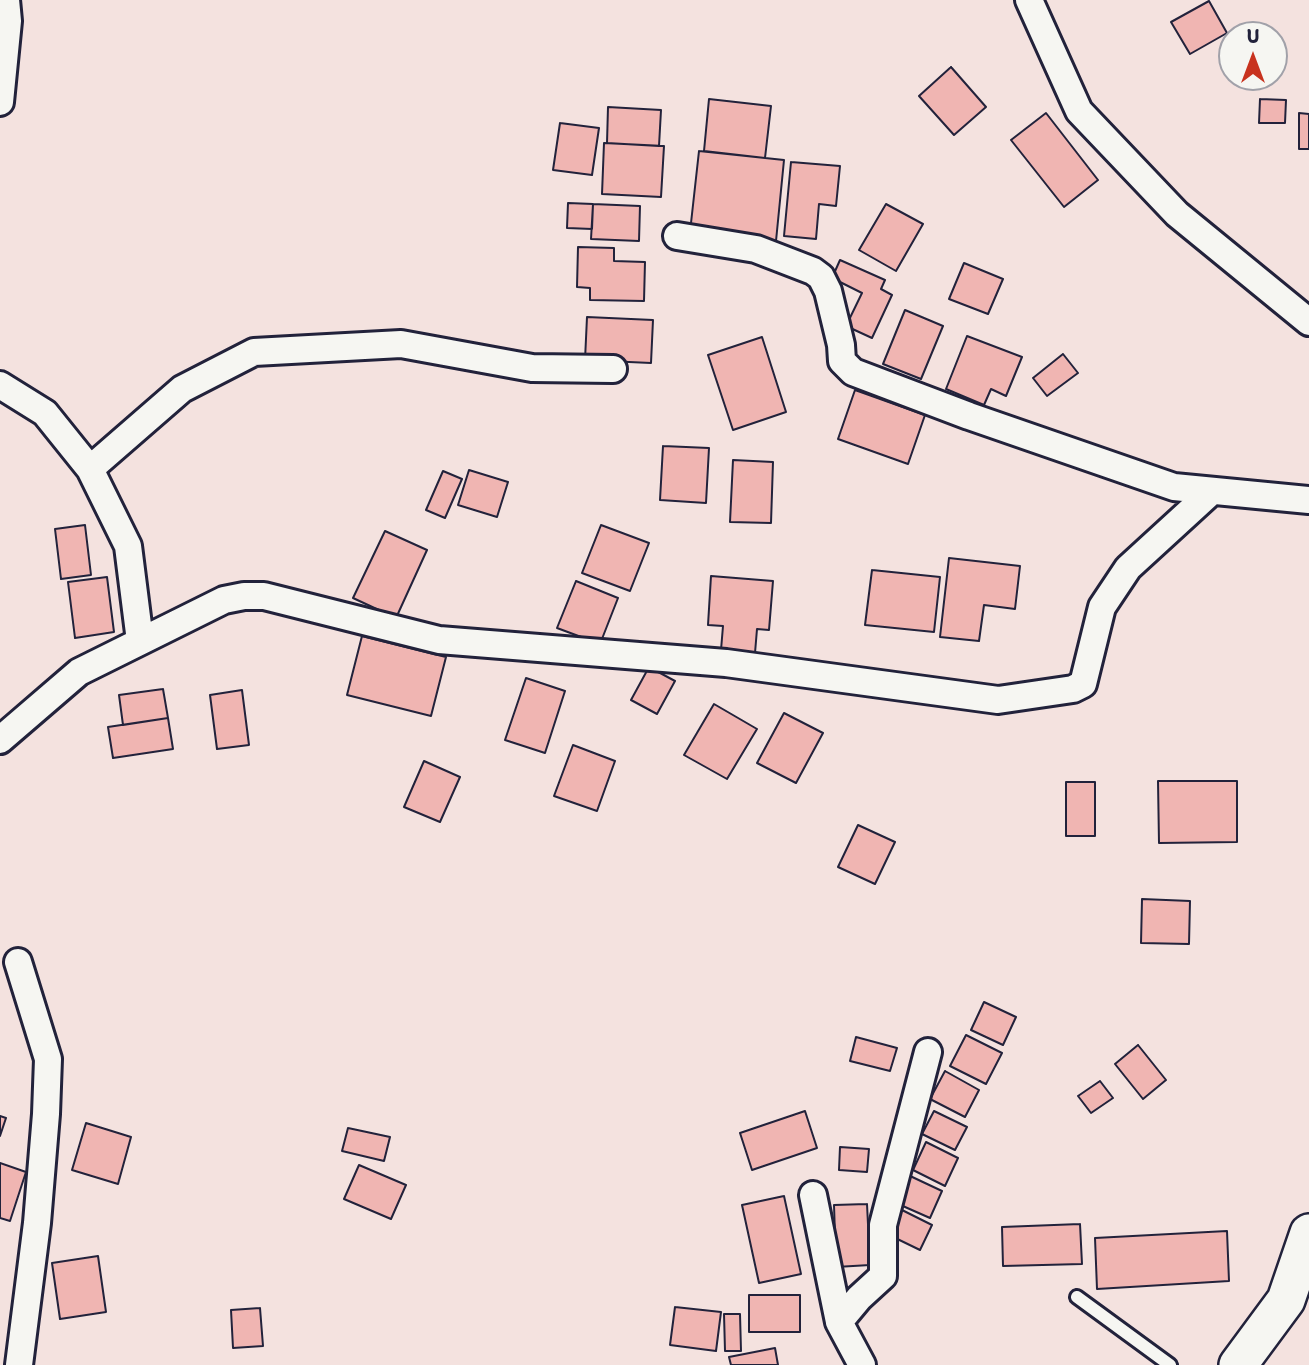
<!DOCTYPE html>
<style>
body{margin:0}
#map{position:relative;width:1309px;height:1365px;overflow:hidden;background:#f4e2df;font-family:"Shantell Sans",sans-serif}
canvas{display:block}
.north{position:absolute;left:1218px;top:21px;width:70px;height:70px;box-sizing:border-box;background:#f6f6f2;border:2px solid #a1a1a9;border-radius:50%;rotate:0deg;font-size:19px;font-weight:700;line-height:28px;text-align:center;color:#22223b}
.north::after{content:'';display:block;margin:auto;width:24px;height:32px;background:#c8321e;clip-path:polygon(50% 0,100% 100%,50% 72%,0 100%)}
</style>
<div id="map">
<canvas width="1309" height="1365"></canvas>
<div class="north">U</div>
</div>
<script>
const g = document.querySelector('canvas').getContext('2d');
g.lineJoin = 'round';
function fill(path, color) { g.fillStyle = color; g.fill(path, 'evenodd'); }
const poly = rows => new Path2D(rows.map(r => 'M' + r).join(''));
function trace(path, color, width, dash) { g.strokeStyle = color; g.lineWidth = width; g.lineCap = dash ? 'butt' : 'round'; g.setLineDash(dash || []); g.stroke(path); }
const building = poly([
 [1209,1,1227,33,1190,54,1171,22,1209,1],
 [951,67,986,107,954,135,919,96,951,67],
 [709,99,771,106,765,158,704,151,709,99],
 [1260,99,1286,100,1285,123,1259,123,1260,99],
 [608,107,661,110,659,146,607,143,608,107],
 [1046,113,1098,180,1064,207,1011,140,1046,113],
 [1299,113,1309,114,1309,149,1299,149,1299,113],
 [560,123,599,128,592,175,553,170,560,123],
 [604,143,664,146,661,197,602,194,604,143],
 [699,151,784,160,776,241,690,232,699,151],
 [791,162,840,166,836,206,819,204,816,239,784,236,791,162],
 [568,203,593,204,592,229,567,228,568,203],
 [593,204,640,206,639,241,591,239,593,204],
 [886,204,923,224,896,271,859,250,886,204],
 [578,247,614,248,614,261,645,262,644,301,590,300,590,288,577,287,578,247],
 [840,260,885,280,881,289,892,295,872,338,846,326,862,293,832,278,840,260],
 [964,263,1003,279,988,314,949,299,964,263],
 [905,310,943,326,921,379,883,364,905,310],
 [587,317,653,320,651,363,585,360,587,317],
 [967,336,1022,357,1006,396,991,389,984,405,946,389,967,336],
 [762,337,786,412,733,430,708,355,762,337],
 [1063,354,1078,373,1047,396,1033,378,1063,354],
 [855,390,925,415,908,464,838,439,855,390],
 [663,446,709,448,706,503,660,500,663,446],
 [733,460,773,462,771,523,730,522,733,460],
 [469,470,508,482,497,517,458,505,469,470],
 [443,471,462,479,445,518,426,510,443,471],
 [85,525,91,575,61,579,55,529,85,525],
 [601,525,649,543,630,591,582,573,601,525],
 [385,531,427,550,396,618,353,598,385,531],
 [949,558,1020,566,1015,609,984,605,979,641,940,637,949,558],
 [872,570,940,577,934,632,865,625,872,570],
 [711,576,773,581,769,630,757,629,755,653,721,650,723,626,708,625,711,576],
 [107,577,114,632,75,638,68,582,107,577],
 [576,581,618,598,600,644,557,628,576,581],
 [362,636,446,657,431,716,347,695,362,636],
 [649,667,675,681,657,714,631,700,649,667],
 [526,678,565,691,545,753,505,740,526,678],
 [163,689,168,718,123,725,119,695,163,689],
 [242,690,249,745,217,749,210,695,242,690],
 [714,704,757,729,727,779,684,755,714,704],
 [784,713,823,733,796,783,757,763,784,713],
 [168,718,173,749,113,758,108,727,168,718],
 [573,745,615,761,597,811,554,796,573,745],
 [424,761,460,777,440,822,404,807,424,761],
 [1158,781,1237,781,1237,842,1159,843,1158,781],
 [1066,782,1095,782,1095,836,1066,836,1066,782],
 [858,825,895,842,875,884,838,867,858,825],
 [1142,899,1190,901,1189,944,1141,943,1142,899],
 [984,1002,1016,1017,1003,1045,971,1030,984,1002],
 [966,1035,1002,1053,986,1084,950,1066,966,1035],
 [856,1037,897,1048,890,1071,850,1061,856,1037],
 [1138,1045,1166,1080,1143,1099,1115,1064,1138,1045],
 [945,1071,979,1090,965,1117,930,1099,945,1071],
 [1100,1081,1113,1098,1091,1113,1078,1096,1100,1081],
 [805,1111,817,1148,752,1170,740,1133,805,1111],
 [934,1111,967,1127,955,1150,922,1134,934,1111],
 [0,1116,6,1118,0,1136,0,1116],
 [86,1123,131,1137,118,1184,72,1170,86,1123],
 [348,1128,390,1137,384,1161,342,1151,348,1128],
 [926,1142,958,1158,945,1186,913,1170,926,1142],
 [840,1147,869,1149,867,1172,839,1170,840,1147],
 [0,1163,26,1172,10,1221,0,1218,0,1163],
 [359,1165,406,1185,391,1219,344,1199,359,1165],
 [908,1175,942,1191,930,1218,896,1203,908,1175],
 [784,1196,801,1274,759,1283,742,1205,784,1196],
 [867,1204,870,1265,836,1267,834,1205,867,1204],
 [898,1208,932,1225,920,1250,885,1233,898,1208],
 [1080,1224,1082,1264,1003,1266,1002,1227,1080,1224],
 [1227,1231,1229,1281,1097,1289,1095,1238,1227,1231],
 [98,1256,106,1312,60,1319,52,1263,98,1256],
 [749,1295,800,1295,800,1332,749,1332,749,1295],
 [675,1307,721,1312,716,1351,670,1345,675,1307],
 [260,1308,263,1346,233,1348,231,1310,260,1308],
 [724,1314,740,1314,741,1351,725,1351,724,1314],
 [775,1348,778,1365,731,1365,729,1357,775,1348]
]);
const lane = poly([
 [1077,1297,1170,1365]
]);
const street = poly([
 [1029,0,1079,111,1177,214,1309,322],
 [0,102,8,21,6,0],
 [677,236,756,249,813,271,821,277,828,291,841,345,842,361,853,372,969,416,1174,487,1309,500],
 [0,385,45,413,90,469,128,546,140,641],
 [90,469,182,389,254,352,401,344,532,368,613,369],
 [0,740,79,672,224,600,244,596,264,596,439,640,726,663,998,700,1073,689,1083,684,1102,607,1128,568,1211,492],
 [18,962,48,1059,46,1114,37,1223,19,1365],
 [813,1195,839,1322],
 [862,1365,839,1322,859,1298,883,1276,883,1225,928,1052]
]);
const secondary = poly([
 [1238,1365,1286,1300,1309,1233]
]);
fill(building, '#f0b5b2');
trace(building, '#22223b', 2);
trace(lane, '#22223b', 18);
trace(street, '#22223b', 32);
trace(secondary, '#22223b', 42);
trace(lane, '#f6f6f2', 12);
trace(street, '#f6f6f2', 26);
trace(secondary, '#f6f6f2', 37);
</script>
